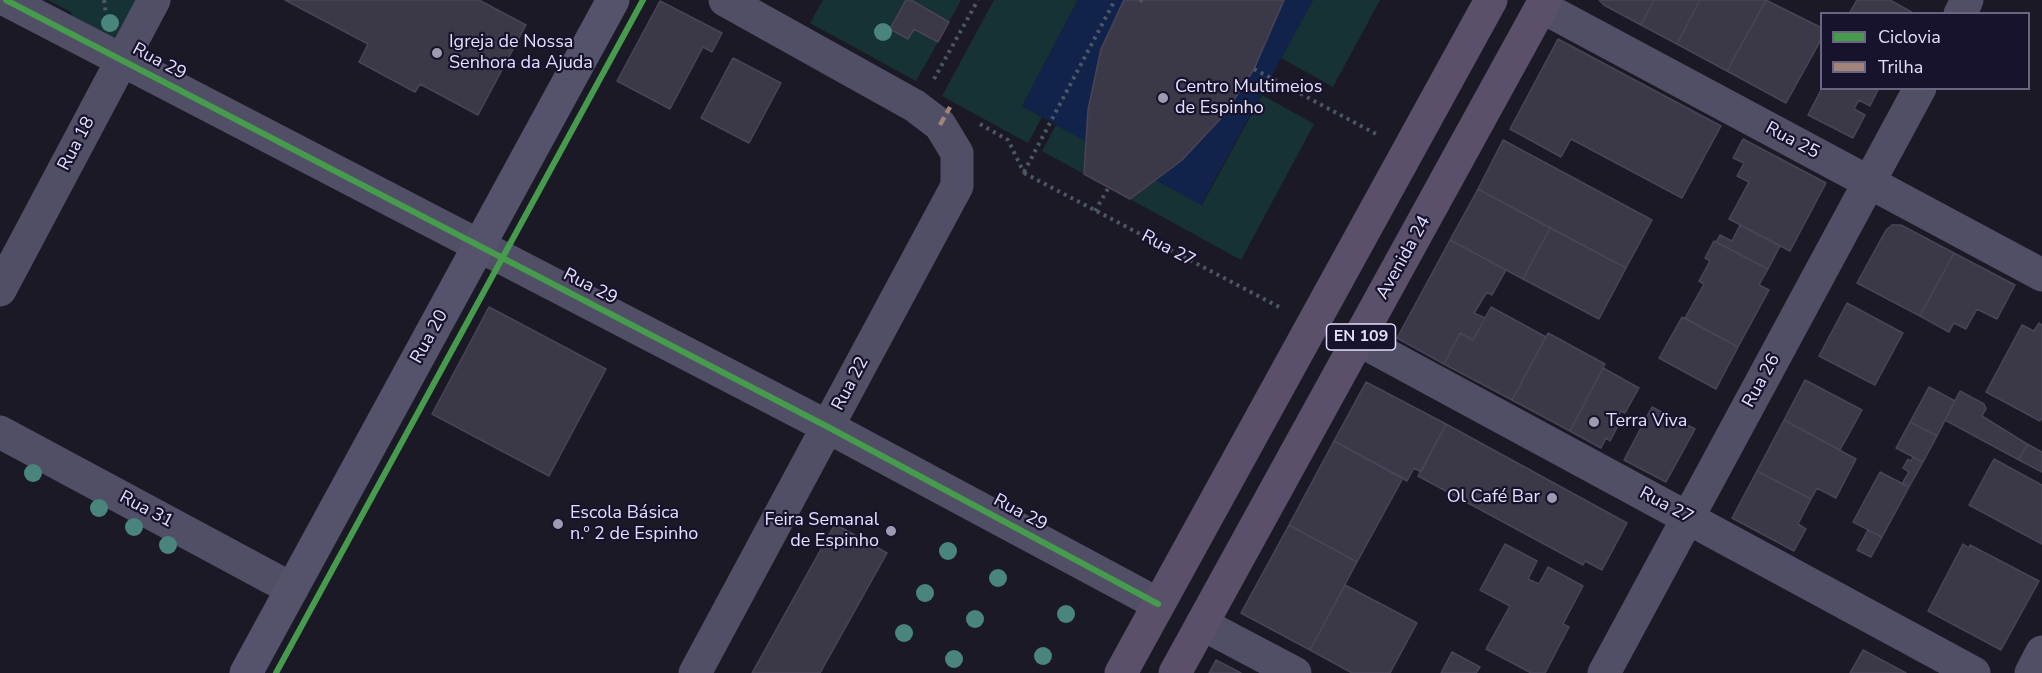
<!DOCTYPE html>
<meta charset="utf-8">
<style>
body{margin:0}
#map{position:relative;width:2042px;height:673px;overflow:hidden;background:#1c1926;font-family:"Nunito Sans",sans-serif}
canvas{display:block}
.legend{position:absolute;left:1820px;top:12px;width:210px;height:78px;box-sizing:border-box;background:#18132c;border:2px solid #6a6580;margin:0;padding:8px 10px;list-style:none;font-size:18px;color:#e4dffe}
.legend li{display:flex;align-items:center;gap:12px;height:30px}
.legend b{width:30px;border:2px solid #6a6580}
</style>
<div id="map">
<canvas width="2042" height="673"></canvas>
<ul class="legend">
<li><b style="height:8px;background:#469c4c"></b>Ciclovia</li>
<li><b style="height:8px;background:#a18479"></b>Trilha</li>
</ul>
</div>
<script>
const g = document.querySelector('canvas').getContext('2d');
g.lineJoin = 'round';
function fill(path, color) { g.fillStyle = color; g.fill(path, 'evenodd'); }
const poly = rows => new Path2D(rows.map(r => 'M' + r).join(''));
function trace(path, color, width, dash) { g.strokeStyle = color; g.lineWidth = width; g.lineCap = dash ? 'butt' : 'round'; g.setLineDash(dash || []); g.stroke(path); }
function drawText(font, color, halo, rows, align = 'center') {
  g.font = font + ' "Nunito Sans",sans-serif'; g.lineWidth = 4.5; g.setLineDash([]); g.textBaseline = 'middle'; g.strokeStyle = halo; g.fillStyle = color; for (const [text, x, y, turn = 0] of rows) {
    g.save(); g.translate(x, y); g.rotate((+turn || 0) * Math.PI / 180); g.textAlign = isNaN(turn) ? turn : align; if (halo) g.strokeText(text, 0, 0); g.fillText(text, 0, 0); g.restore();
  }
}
const green = poly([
 [48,0,143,0,115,40,73,24,71,12],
 [823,0,906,0,914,29,938,42,916,81,810,23],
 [911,0,961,0,949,22],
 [994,0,1078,0,1022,106,1042,117,1028,143,942,96],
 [1313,0,1380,0,1333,87,1281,58],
 [1262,95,1314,124,1241,260,1130,199,1156,180,1202,205],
 [1056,125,1086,141,1084,174,1042,151]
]);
const water = poly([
 [1078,0,1124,0,1101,49,1088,110,1086,141,1022,106],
 [1284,0,1313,0,1201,205,1156,180,1182,160,1224,115,1254,69]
]);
const building = poly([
 [285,0,479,0,526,25,478,115,420,84,415,92,359,62,368,44,285,0],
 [906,0,911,0,949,22,938,42,914,29,908,39,890,29,906,0],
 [1124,0,1284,0,1254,69,1224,115,1182,160,1130,199,1084,174,1088,110,1101,49,1124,0],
 [1599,0,1654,0,1641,25,1604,5,1599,0],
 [1654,0,1700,0,1677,44,1641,25,1654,0],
 [1700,0,1766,0,1727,71,1677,44,1700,0],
 [1766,0,1822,28,1822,38,1786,103,1727,71,1766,0],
 [1857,0,1890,0,1915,14,1849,14,1857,0],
 [660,1,722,33,712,52,703,47,670,109,617,81,660,1],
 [1558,39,1721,126,1682,198,1571,139,1561,157,1510,129,1558,39],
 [733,58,781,83,749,143,701,118,733,58],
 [1822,88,1879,88,1870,106,1859,100,1854,109,1865,115,1853,138,1808,115,1822,88],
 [1743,139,1826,183,1790,251,1729,219,1749,182,1737,176,1744,163,1733,158,1743,139],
 [1503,140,1652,220,1626,268,1478,189,1503,140],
 [1478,189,1550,228,1523,279,1450,240,1478,189],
 [1740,225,1780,246,1768,269,1716,242,1720,235,1732,241,1740,225],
 [1892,225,1901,225,1954,253,1920,316,1857,283,1886,230,1892,225],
 [1550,228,1626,268,1599,319,1523,279,1550,228],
 [1450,240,1506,270,1492,295,1487,292,1474,313,1485,318,1473,340,1460,333,1444,364,1397,338,1450,240],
 [1714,241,1768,269,1759,285,1769,290,1738,347,1685,318,1704,284,1699,281,1710,261,1705,258,1714,241],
 [1954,253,2015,285,1997,319,1977,309,1966,329,1954,323,1949,332,1920,316,1954,253],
 [1847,303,1903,333,1875,385,1819,356,1847,303],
 [489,307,606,369,549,476,432,414,489,307],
 [1491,307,1546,337,1512,400,1444,364,1460,333,1473,340,1491,307],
 [1682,317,1738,347,1716,389,1659,358,1682,317],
 [2039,323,2042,325,2042,417,2040,421,1986,392,2022,325,2034,331,2039,323],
 [1548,333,1605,364,1570,431,1512,400,1548,333],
 [1603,368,1639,388,1625,413,1621,411,1617,418,1621,420,1610,441,1606,438,1601,448,1570,431,1603,368],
 [1805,380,1862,410,1840,450,1784,420,1805,380],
 [1366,382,1446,424,1421,472,1414,468,1407,481,1334,441,1366,382],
 [1929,387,1955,401,1937,436,1910,422,1929,387],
 [1960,391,1984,404,1986,409,1982,416,2027,444,2019,460,1945,420,1960,391],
 [1652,407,1695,429,1666,482,1624,460,1652,407],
 [1784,420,1856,459,1836,498,1817,488,1811,499,1757,471,1784,420],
 [1910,422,1937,436,1923,462,1896,448,1910,422],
 [1446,424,1627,523,1602,570,1585,561,1583,565,1418,476,1446,424],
 [1334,441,1403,478,1357,562,1289,525,1334,441],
 [2027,444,2042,452,2042,472,2019,460,2027,444],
 [1913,457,1923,462,1909,487,1902,484,1909,472,1903,468,1908,459,1911,461,1913,457],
 [1994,459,2042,485,2042,544,1969,505,1994,459],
 [1757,471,1811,499,1798,524,1806,529,1794,551,1732,518,1757,471],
 [1880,472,1909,487,1882,537,1853,522,1880,472],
 [835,524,887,553,820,673,752,673,835,524],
 [1289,525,1357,562,1310,650,1241,613,1289,525],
 [1868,530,1882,537,1871,557,1857,550,1868,530],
 [1505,544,1537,561,1528,579,1539,584,1548,567,1583,586,1563,624,1569,627,1545,673,1531,673,1486,649,1510,606,1480,590,1505,544],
 [1963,544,1969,548,1970,545,2039,581,2001,650,1928,611,1963,544],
 [1345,585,1417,623,1390,673,1352,673,1310,650,1345,585],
 [1863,650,1906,673,1850,673,1863,650],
 [1452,652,1480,667,1476,673,1441,673,1452,652],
 [1216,660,1241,673,1209,673,1216,660]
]);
const path = poly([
 [104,0,106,14],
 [1140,0,1144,2],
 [1254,69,1378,135],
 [934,79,978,0],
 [980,124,1008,140,1024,173],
 [1024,172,1115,0],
 [1024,173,1283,309],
 [1095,211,1109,187]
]);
const minor = poly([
 [6,0,828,427,1158,604],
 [1542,7,2042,275],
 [1960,14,1967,0],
 [0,290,154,0],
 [1359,340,1974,673],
 [0,432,292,589],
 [1202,624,1295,673],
 [695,673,957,186,957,153,940,125,915,106,725,0],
 [1604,673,1920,88],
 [2031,673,2042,652]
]);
const secondary = poly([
 [246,673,613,0]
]);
const primary = poly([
 [1121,673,1491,0],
 [1175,673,1545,0]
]);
const quiet = poly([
 [940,125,950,107]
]);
const cycleway = poly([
 [6,0,828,427,1158,604],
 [276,673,643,0]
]);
const trees = [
 [110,23],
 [883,32],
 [33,473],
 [99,508],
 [134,527],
 [168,545],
 [948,551],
 [998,578],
 [925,593],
 [1066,614],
 [975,619],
 [904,633],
 [1043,656],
 [954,659]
];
const markers = [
 [437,53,6,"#9e9ab2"],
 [1163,98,6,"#9e9ab2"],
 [1594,422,6,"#9e9ab2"],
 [1552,498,6,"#9e9ab2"],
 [558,524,6,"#9e9ab2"],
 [891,531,6,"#9e9ab2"]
];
const shields = [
 [1361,337,69]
];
const shieldNames = [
 ["EN 109",1361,337]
];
const poiNames = [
 ["Igreja de Nossa",449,43],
 ["Senhora da Ajuda",449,64],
 ["Centro Multimeios",1175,88],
 ["de Espinho",1175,109],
 ["Terra Viva",1606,422],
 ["Ol Café Bar",1540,498,"right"],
 ["Escola Básica",570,514],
 ["n.º 2 de Espinho",570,535],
 ["Feira Semanal",879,521,"right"],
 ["de Espinho",879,542,"right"]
];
const streetNames = [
 ["Rua 29",159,62,28],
 ["Rua 25",1792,141,28],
 ["Rua 18",77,144,-62],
 ["Rua 27",1168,249,28],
 ["Avenida 24",1404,258,-61],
 ["Rua 29",590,287,27],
 ["Rua 20",430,337,-61],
 ["Rua 26",1762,381,-61],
 ["Rua 22",851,384,-62],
 ["Rua 27",1666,506,28],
 ["Rua 31",146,510,28],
 ["Rua 29",1020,513,28]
];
fill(green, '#173234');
fill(water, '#11234a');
fill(building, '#3b3847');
trace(building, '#494458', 1.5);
trace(path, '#4c5765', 4, [3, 4.5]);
trace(minor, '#514f66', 33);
trace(secondary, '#55536c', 33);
trace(primary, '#5a506a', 33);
trace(quiet, '#a18479', 4.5, [9, 4.5]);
trace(cycleway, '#469c4c', 6);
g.fillStyle = '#49847d';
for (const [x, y] of trees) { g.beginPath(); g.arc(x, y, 9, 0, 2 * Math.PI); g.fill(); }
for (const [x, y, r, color] of markers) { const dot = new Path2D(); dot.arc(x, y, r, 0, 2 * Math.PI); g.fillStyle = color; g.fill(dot); trace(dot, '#18132c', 2); }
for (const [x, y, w] of shields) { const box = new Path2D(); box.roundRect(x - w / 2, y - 13, w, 26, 4.5); g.fillStyle = '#18132c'; g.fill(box); trace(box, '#e4dffe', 1.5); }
drawText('bold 16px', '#e4dffe', null, shieldNames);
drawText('18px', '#e4dffe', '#18132c', poiNames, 'left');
drawText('18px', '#e4dffe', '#18132c', streetNames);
</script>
